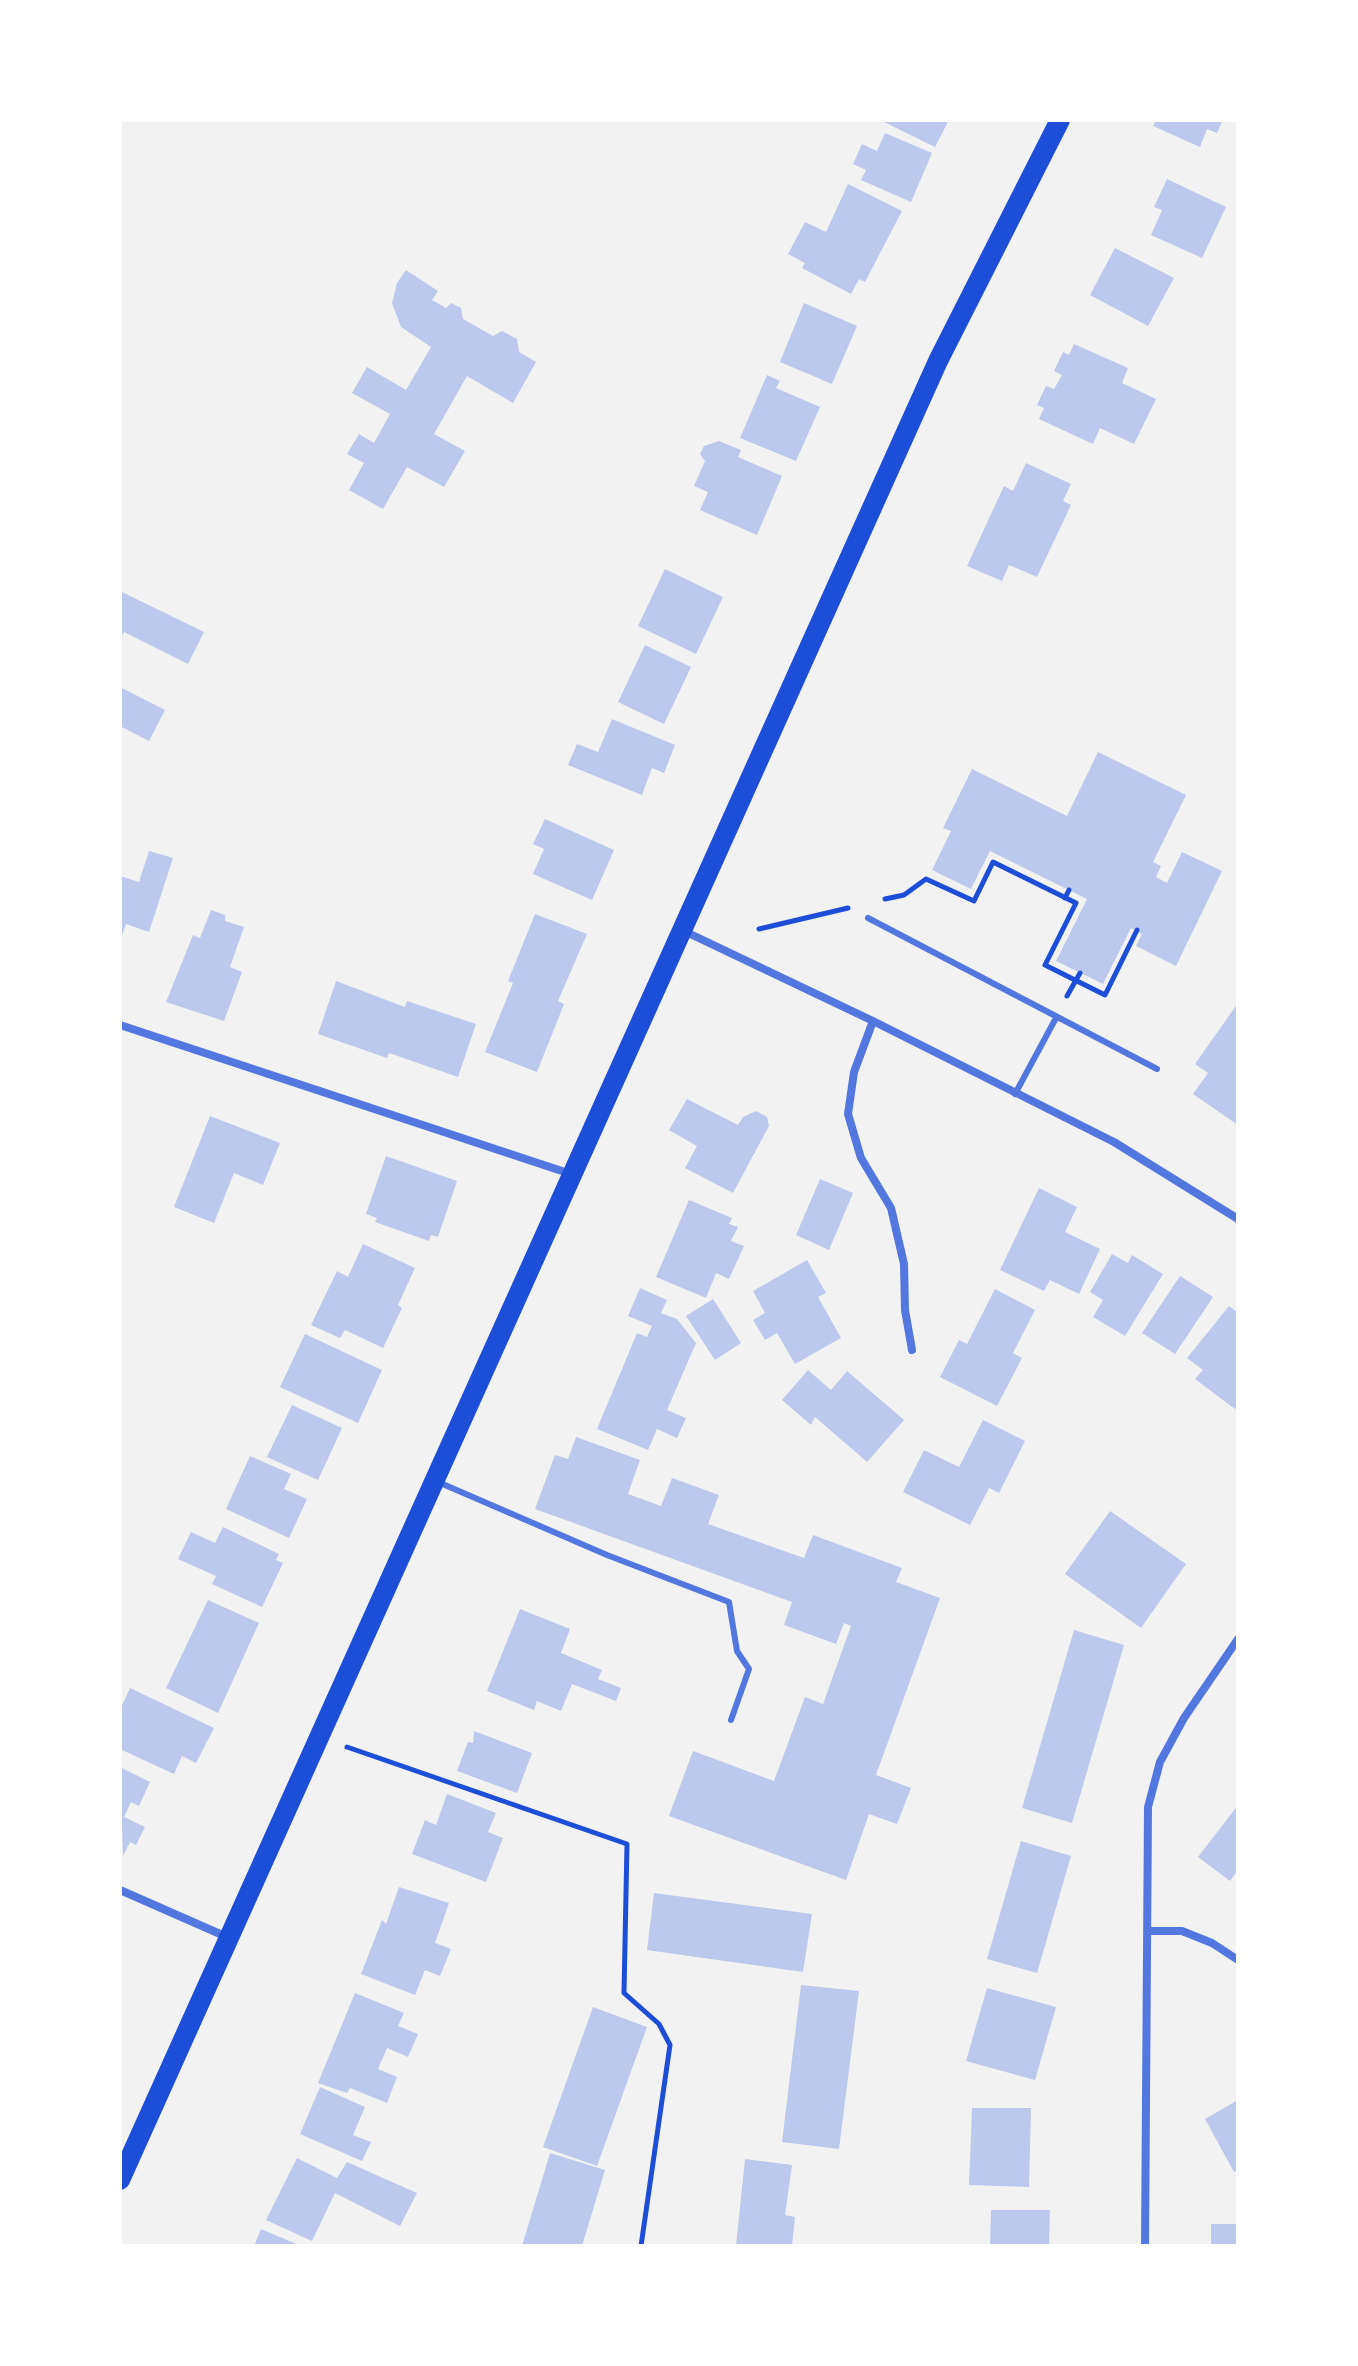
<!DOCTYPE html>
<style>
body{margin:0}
#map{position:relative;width:1358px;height:2366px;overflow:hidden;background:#f2f2f2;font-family:"Source Sans 3",sans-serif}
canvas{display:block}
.frame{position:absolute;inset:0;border:122px solid #fff;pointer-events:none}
</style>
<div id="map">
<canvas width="1358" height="2366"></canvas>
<div class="frame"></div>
</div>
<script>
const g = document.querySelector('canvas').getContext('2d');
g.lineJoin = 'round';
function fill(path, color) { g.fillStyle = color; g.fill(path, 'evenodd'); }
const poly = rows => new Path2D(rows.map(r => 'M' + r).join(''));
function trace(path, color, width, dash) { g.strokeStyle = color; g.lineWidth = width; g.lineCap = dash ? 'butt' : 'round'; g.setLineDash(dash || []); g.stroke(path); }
const building = poly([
 [880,120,949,120,935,147],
 [1156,120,1223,120,1217,133,1207,129,1200,147,1153,126],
 [885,133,932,153,911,202,861,180,866,170,853,164,862,144,877,151],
 [1167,179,1226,207,1202,258,1151,235,1162,210,1154,207],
 [848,184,902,211,865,282,859,279,851,294,802,268,805,263,788,254,805,222,826,232],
 [1115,248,1174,278,1148,326,1090,295],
 [406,270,438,291,432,300,446,308,451,303,461,308,463,319,493,336,502,331,517,339,519,352,536,362,513,403,467,376,434,434,465,451,444,487,407,467,383,509,349,490,364,463,347,454,359,434,374,443,390,414,352,393,367,367,406,390,431,347,401,327,392,303,397,283],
 [804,303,857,326,832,384,780,362],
 [1074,344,1128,368,1122,383,1156,399,1134,444,1100,428,1093,444,1039,419,1044,408,1037,405,1046,386,1054,389,1062,375,1054,371,1063,352,1069,355],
 [767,375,780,381,776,388,820,407,796,461,740,438],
 [719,441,741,450,738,457,782,476,757,535,700,510,708,492,694,486,705,461,700,454,704,446],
 [1026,463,1071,484,1063,501,1071,505,1037,577,1009,565,1002,581,967,566,1004,486,1013,491],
 [665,569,723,597,696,654,638,626],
 [120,591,204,632,188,664,124,632,120,640],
 [645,645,691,667,664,724,618,702],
 [120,687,165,710,149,741,120,726],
 [612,719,675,745,664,773,652,768,642,795,568,765,577,744,598,752],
 [1098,752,1186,795,1153,862,1161,866,1156,877,1167,883,1182,852,1222,871,1176,966,1136,946,1142,934,1131,928,1103,984,1056,961,1087,899,990,851,971,889,932,870,951,831,943,828,972,769,1067,816],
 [545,819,614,850,592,900,533,874,544,849,533,844],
 [149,851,173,858,149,932,126,924,120,941,120,876,139,882],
 [211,910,225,915,225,921,244,927,230,967,242,972,224,1021,166,1002,193,935,200,938],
 [535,914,587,934,558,1001,564,1004,537,1072,485,1052,513,983,508,981],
 [336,981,405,1007,407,1001,476,1024,458,1077,389,1053,387,1058,318,1034],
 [1238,1003,1238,1125,1193,1094,1208,1073,1195,1064],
 [687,1099,738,1125,743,1117,756,1111,767,1117,769,1126,733,1193,685,1168,697,1146,669,1130],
 [210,1116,280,1143,263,1185,234,1173,214,1223,174,1207],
 [386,1156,457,1181,438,1237,431,1235,429,1241,375,1222,377,1218,366,1214],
 [820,1179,853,1193,829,1250,796,1235],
 [1039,1188,1077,1207,1065,1232,1100,1249,1079,1294,1050,1280,1044,1291,1000,1270],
 [689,1200,732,1218,729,1224,738,1227,731,1241,744,1246,729,1279,716,1273,706,1298,656,1277],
 [363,1244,415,1268,398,1305,402,1308,383,1348,345,1330,340,1338,311,1325,337,1271,348,1277],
 [1112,1254,1128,1263,1132,1255,1163,1274,1125,1336,1093,1317,1103,1300,1090,1292],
 [807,1260,826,1293,818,1297,841,1338,795,1364,777,1333,765,1340,753,1320,765,1313,753,1291],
 [1180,1276,1213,1297,1175,1354,1142,1333],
 [640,1288,667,1300,661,1313,677,1319,696,1343,667,1410,686,1418,677,1438,657,1429,648,1450,597,1429,637,1333,647,1337,652,1326,628,1316],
 [995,1289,1035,1310,1013,1353,1022,1358,997,1406,940,1377,959,1340,967,1344],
 [713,1299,741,1343,715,1360,686,1316],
 [1229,1306,1238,1313,1238,1405,1235,1409,1195,1379,1203,1370,1187,1358],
 [305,1334,382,1370,358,1423,280,1387],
 [808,1370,831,1390,847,1371,904,1420,867,1462,815,1417,811,1425,782,1400],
 [292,1405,342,1428,318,1480,267,1457],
 [983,1420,1025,1441,999,1493,989,1488,970,1525,903,1492,924,1450,959,1467],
 [576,1437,640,1460,628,1494,661,1506,672,1478,719,1495,708,1524,804,1558,813,1535,902,1568,896,1582,940,1598,876,1775,911,1788,897,1824,869,1814,846,1880,669,1816,693,1751,774,1781,805,1697,823,1704,851,1626,844,1623,836,1644,784,1625,792,1602,535,1509,555,1455,568,1459],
 [250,1456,291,1474,284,1489,307,1499,289,1538,226,1509],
 [1110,1511,1186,1564,1141,1628,1065,1574],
 [223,1527,279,1554,276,1560,283,1563,262,1607,212,1584,216,1576,178,1559,191,1532,215,1543],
 [208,1600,259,1623,218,1713,166,1688],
 [520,1609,570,1629,561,1653,602,1670,598,1679,621,1688,616,1701,572,1684,561,1711,537,1701,534,1710,487,1691],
 [1074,1630,1124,1645,1072,1823,1022,1808],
 [130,1688,214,1728,196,1763,182,1756,174,1774,120,1749,120,1710],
 [474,1731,532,1753,517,1793,457,1771,468,1742,473,1743],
 [120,1767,150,1782,139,1806,131,1802,124,1817,145,1827,136,1845,130,1842,123,1856],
 [447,1794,496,1813,488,1832,503,1838,486,1882,412,1854,425,1820,436,1825],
 [1238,1805,1238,1870,1230,1881,1198,1857],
 [1021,1841,1071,1856,1037,1973,987,1959],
 [399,1887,449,1903,435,1943,451,1949,440,1976,425,1970,415,1995,361,1974,382,1920,386,1924],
 [654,1893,812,1914,803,1972,647,1950],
 [801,1985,859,1991,839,2149,782,2142],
 [987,1988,1056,2007,1035,2080,966,2061],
 [355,1993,404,2013,398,2026,418,2034,408,2057,387,2048,378,2069,397,2077,387,2103,350,2088,347,2093,318,2083],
 [593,2007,647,2027,597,2166,543,2147],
 [320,2087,365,2107,353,2135,371,2142,362,2161,300,2134],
 [1238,2100,1238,2170,1234,2172,1205,2119],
 [972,2108,1031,2108,1029,2187,969,2185],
 [550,2153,605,2170,582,2246,522,2246],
 [297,2158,337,2178,347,2162,417,2193,400,2226,335,2193,312,2241,266,2220],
 [745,2159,792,2165,785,2215,795,2217,792,2246,736,2246],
 [991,2210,1050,2210,1049,2246,990,2246],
 [1211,2224,1238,2224,1238,2246,1211,2246],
 [261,2229,301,2246,254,2246]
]);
const path = poly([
 [1065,898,1069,890],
 [885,899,904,895,926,879,974,901,993,862,1076,903,1045,965,1105,995,1137,930],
 [759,929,848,908],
 [1067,996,1080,973],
 [347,1747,627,1844,624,1993,659,2024,670,2045,641,2246]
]);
const service = poly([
 [868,918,1157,1069],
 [1015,1094,1056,1018],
 [438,1482,607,1555,729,1602,737,1651,749,1669,731,1720]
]);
const minor = poly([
 [684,931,873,1021,1114,1142,1238,1219],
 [873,1021,854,1072,848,1114,861,1158,891,1208,904,1264,905,1310,912,1350],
 [120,1025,571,1174],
 [120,1890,227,1937],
 [1147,1931,1182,1931,1212,1943,1238,1960],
 [1145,2246,1148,1807,1160,1762,1184,1718,1238,1639]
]);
const primary = poly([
 [120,2180,938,361,1060,120]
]);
fill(building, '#bdc9ec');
trace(path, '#1d4ed8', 5);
trace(service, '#5277de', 6);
trace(minor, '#5277de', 8);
trace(primary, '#1d4ed8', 20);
</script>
